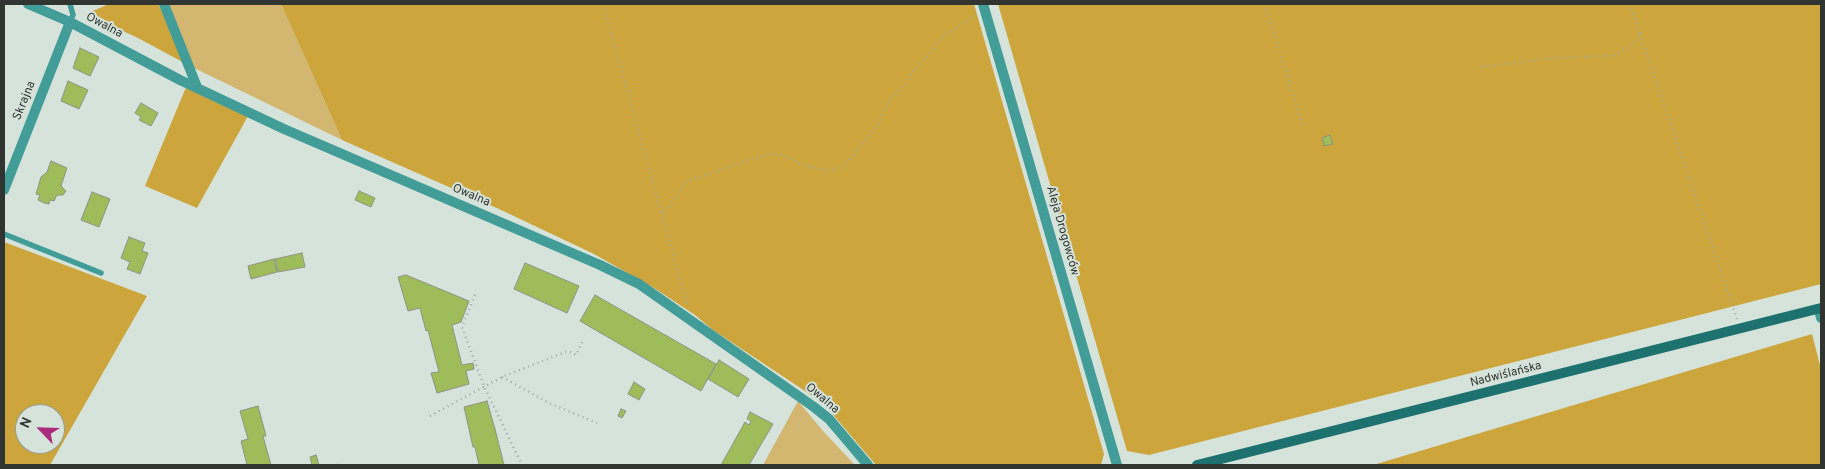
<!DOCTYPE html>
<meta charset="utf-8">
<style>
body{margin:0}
#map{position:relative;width:1825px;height:469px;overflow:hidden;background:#d6e3db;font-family:Overpass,sans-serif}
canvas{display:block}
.frame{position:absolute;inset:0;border:5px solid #303531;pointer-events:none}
.north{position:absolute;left:15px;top:404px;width:50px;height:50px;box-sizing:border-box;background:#d6e3db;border:1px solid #949d97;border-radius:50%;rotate:294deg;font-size:14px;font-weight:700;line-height:20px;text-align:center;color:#303531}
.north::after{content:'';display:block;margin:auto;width:18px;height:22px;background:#aa2c7d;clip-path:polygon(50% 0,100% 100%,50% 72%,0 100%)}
</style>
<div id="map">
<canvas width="1825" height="469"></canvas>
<div class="frame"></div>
<div class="north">N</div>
</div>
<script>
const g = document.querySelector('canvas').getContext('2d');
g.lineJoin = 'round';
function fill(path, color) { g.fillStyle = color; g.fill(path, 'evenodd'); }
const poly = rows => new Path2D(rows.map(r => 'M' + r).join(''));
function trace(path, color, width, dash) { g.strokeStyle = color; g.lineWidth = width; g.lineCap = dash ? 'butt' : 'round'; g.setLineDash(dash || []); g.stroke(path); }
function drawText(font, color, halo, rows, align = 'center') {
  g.font = font + ' Overpass,sans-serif'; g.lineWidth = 4; g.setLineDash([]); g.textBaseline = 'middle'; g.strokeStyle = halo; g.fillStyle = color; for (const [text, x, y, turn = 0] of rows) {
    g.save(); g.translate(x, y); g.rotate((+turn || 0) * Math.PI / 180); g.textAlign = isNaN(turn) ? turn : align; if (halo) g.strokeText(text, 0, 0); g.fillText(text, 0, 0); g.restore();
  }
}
const green = poly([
 [158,4,281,4,342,140,188,65],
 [798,401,823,431,855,465,763,465]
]);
const forest = poly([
 [109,4,158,4,188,65,138,38,86,14],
 [281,4,974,4,1104,454,1101,465,876,465,823,403,713,330,695,315,654,288,594,254,499,209,342,140],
 [998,4,1821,4,1821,284,1149,455,1127,451],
 [187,85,248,116,197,208,145,186],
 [4,242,147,296,50,465,4,465],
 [25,414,55,414,55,444,25,444],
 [1812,334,1821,369,1821,465,1373,465]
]);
const building = poly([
 [80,48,99,57,90,76,73,68,80,48],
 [68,81,88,90,79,109,61,101,68,81],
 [141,103,158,113,151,126,139,120,141,117,135,113,141,103],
 [1330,135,1333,144,1324,146,1322,138,1330,135],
 [51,161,67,168,61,186,66,191,63,195,57,195,54,201,50,200,49,204,44,203,38,200,40,195,36,194,41,177,47,172,51,161],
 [359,191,375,198,371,207,355,200,359,191],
 [92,192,110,199,99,227,81,220,92,192],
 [129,237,145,243,142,251,148,253,140,274,127,269,130,262,121,258,129,237],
 [302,253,305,267,278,272,275,259,302,253],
 [274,259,277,272,251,279,248,266,274,259],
 [525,263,579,286,567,313,514,289,525,263],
 [406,275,469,301,461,322,452,325,462,365,473,363,474,369,466,371,469,384,437,393,431,373,439,372,428,330,426,331,420,308,408,311,398,277,406,275],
 [595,295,716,364,701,391,580,321,595,295],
 [719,360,749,379,738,397,708,379,719,360],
 [634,382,645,389,639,400,628,394,634,382],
 [487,401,495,429,504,465,479,465,475,447,473,447,464,407,487,401],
 [258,406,266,436,263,436,271,465,247,465,241,441,248,439,240,411,258,406],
 [621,409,626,411,622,418,618,416,621,409],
 [750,412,773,424,749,465,721,465,745,422,749,425,751,421,747,419,750,412],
 [316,455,319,465,312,465,310,457,316,455]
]);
const path = poly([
 [603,4,687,304],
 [1265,4,1303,127],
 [1640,34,1737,319],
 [1480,67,1553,58,1613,56,1630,47,1640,34,1630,4],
 [661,213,667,210,686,182,758,157,770,154,783,155,800,164,822,170,833,170,843,165,851,158,880,122,884,109,891,99,906,84,912,72,928,56,940,39,976,15],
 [475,295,462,327,484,386,522,465],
 [502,377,551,404,597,423],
 [430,416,502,377,568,351,576,355,583,340],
 [336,465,341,465]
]);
const lane = poly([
 [70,4,73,15,70,22],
 [4,234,101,273]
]);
const street = poly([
 [28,4,70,22,180,80,284,129,600,265,639,284,814,407,829,419,868,465],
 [164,4,197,87],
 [983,4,1117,465],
 [4,190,70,22],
 [1819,309,1821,318]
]);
const secondary = poly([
 [1197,465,1821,308]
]);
const streetNames = [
 ["Owalna",104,26,28],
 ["Skrajna",25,101,-68],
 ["Owalna",471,196,23],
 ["Aleja Drogowców",1062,231,74],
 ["Nadwiślańska",1506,375,-14],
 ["Owalna",822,399,40]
];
fill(green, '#d3b770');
fill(forest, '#cca63c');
fill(building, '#9fbc5a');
trace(building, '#8e9287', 1);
trace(path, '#9ea8a2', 2.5, [1, 4]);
trace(lane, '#429c98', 5.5);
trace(street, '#429c98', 10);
trace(secondary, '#1d716e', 10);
drawText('12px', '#303531', '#d6e3db', streetNames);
</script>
